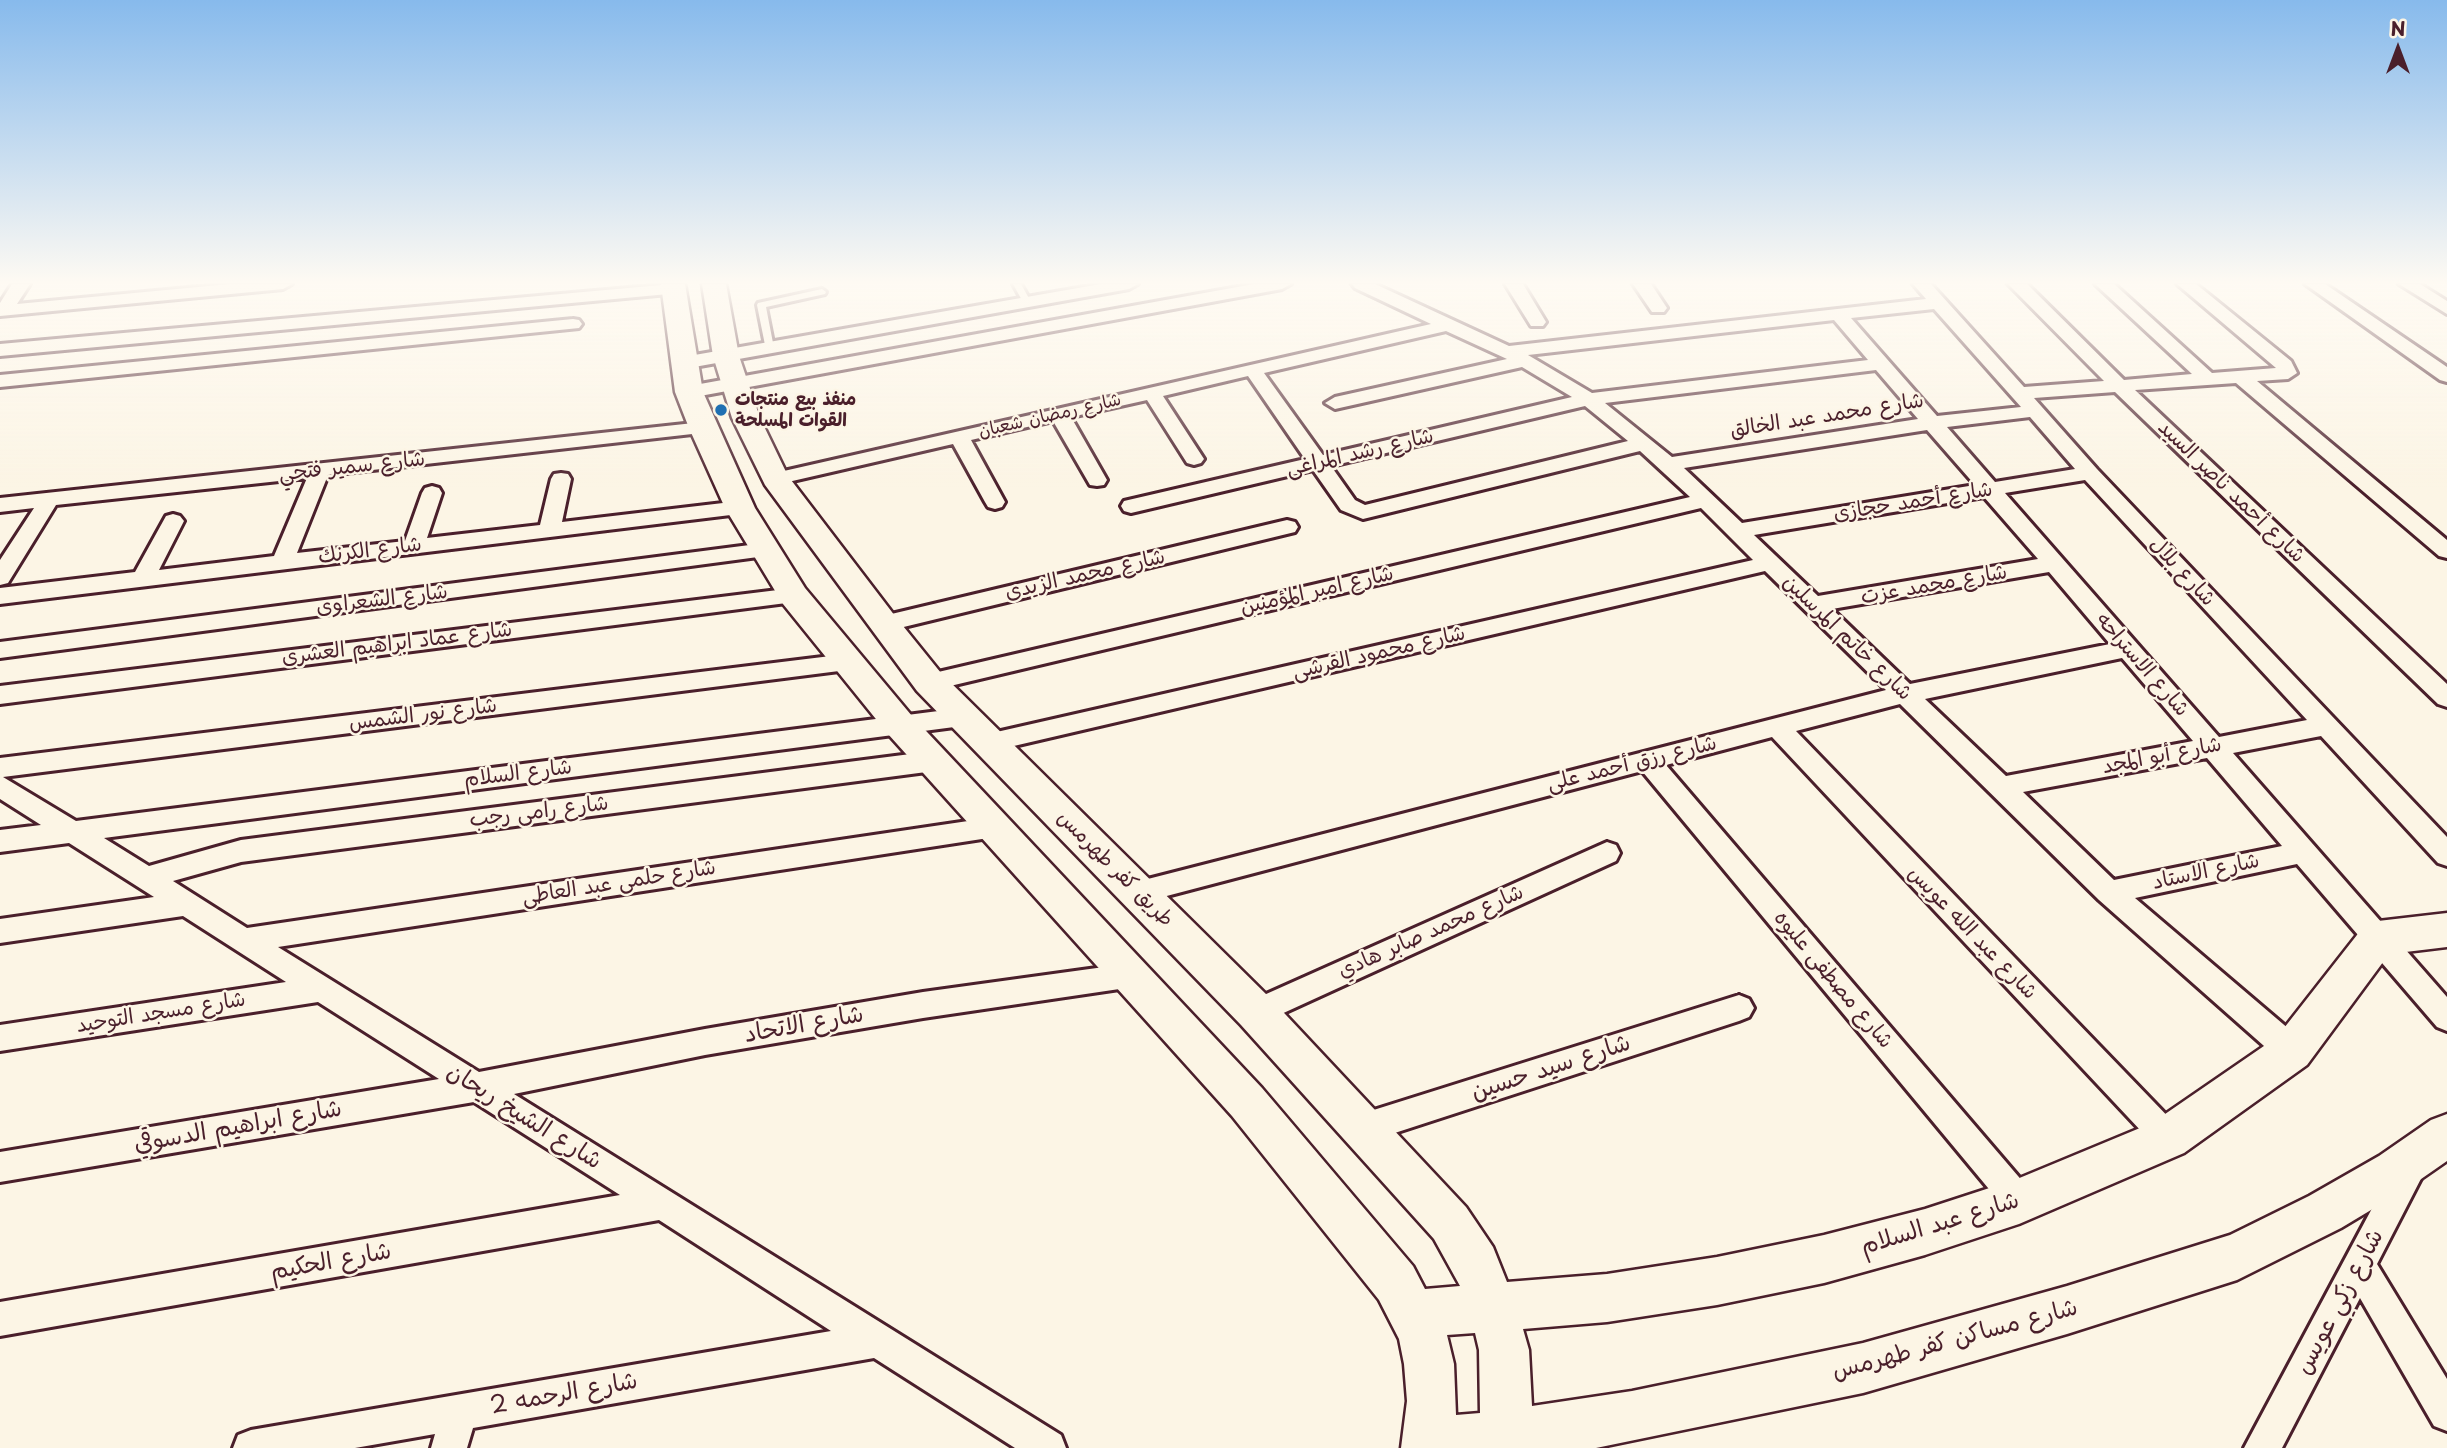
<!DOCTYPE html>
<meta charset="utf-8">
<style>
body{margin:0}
#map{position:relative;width:2447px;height:1448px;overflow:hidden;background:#fcf5e5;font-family:"Playpen Sans",sans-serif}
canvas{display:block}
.north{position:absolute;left:2363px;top:14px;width:70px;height:70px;-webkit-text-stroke:5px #fcf5e5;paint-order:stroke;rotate:0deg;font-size:19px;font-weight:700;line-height:28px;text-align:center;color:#4a1f2b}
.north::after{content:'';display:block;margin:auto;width:24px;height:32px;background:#4a1f2b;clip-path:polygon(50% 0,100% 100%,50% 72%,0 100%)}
</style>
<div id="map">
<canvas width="2447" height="1448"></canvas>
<div class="north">N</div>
</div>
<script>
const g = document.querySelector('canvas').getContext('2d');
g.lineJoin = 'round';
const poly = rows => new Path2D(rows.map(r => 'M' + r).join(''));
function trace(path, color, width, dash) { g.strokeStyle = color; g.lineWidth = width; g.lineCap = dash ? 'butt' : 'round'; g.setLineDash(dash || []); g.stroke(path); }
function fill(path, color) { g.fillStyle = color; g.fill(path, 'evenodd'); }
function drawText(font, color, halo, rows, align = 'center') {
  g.font = font + ' "Playpen Sans","Playpen Sans Arabic",sans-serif'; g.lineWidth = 5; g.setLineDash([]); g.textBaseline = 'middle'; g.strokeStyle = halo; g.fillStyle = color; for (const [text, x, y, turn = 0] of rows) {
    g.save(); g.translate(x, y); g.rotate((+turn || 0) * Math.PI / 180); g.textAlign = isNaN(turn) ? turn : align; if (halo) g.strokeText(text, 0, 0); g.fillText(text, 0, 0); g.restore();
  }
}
const lane = poly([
 [1013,284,1021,284,1031,302,1030,304,1024,304,1013,284],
 [822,289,826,292,825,294,766,307,774,348,772,350,766,350,757,305,758,303,822,289]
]);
const street = poly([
 [12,284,30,284,17,304,230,284,292,284,283,289,0,316,0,303,12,284],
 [673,284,682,289,679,293,0,356,0,344,673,284],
 [1101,284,1138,284,1129,289,683,369,674,363,683,357,1101,284],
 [1254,284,1291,284,1282,289,689,398,679,392,689,386,1254,284],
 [1352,284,1375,284,1509,346,1926,299,1913,284,1931,284,2024,387,2104,381,2008,284,2027,284,2124,380,2192,374,2095,284,2114,284,2212,373,2276,368,2177,284,2196,284,2291,361,2297,373,2288,379,2257,381,2447,540,2447,558,2439,556,2236,383,2135,390,2447,684,2447,707,2438,704,2115,392,2034,398,2097,469,2447,837,2447,866,2438,863,2321,736,2233,753,2447,997,2447,1031,2437,1027,2297,864,2135,898,2303,1041,2307,1051,2303,1061,2292,1065,2281,1061,2099,900,1900,704,1796,731,2179,1128,2184,1138,2179,1148,2168,1153,2157,1148,1772,737,1666,765,2030,1190,2035,1201,2030,1212,2019,1217,2008,1212,1642,771,1140,903,1130,900,1126,892,1130,884,1140,881,1886,690,1765,571,988,752,979,750,976,743,979,736,1753,560,1701,508,929,691,921,688,917,682,921,676,1690,497,1640,451,1363,519,1341,510,1313,470,1131,513,1124,511,1121,506,1124,501,1305,459,1248,376,1163,396,1204,459,1201,463,1194,465,1187,463,1147,400,1071,417,1107,480,1104,485,1097,486,1090,485,1053,421,971,440,1005,502,1002,507,995,509,988,507,985,502,953,444,775,485,768,484,765,479,768,474,775,473,1431,324,1355,288,1352,284],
 [1934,309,2021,407,1937,416,1851,318,1934,309],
 [1834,320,1868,360,1592,393,1528,355,1834,320],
 [1446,331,1507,359,1335,397,1325,403,1335,409,1522,367,1572,397,1323,455,1264,373,1446,331],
 [1876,370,1918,419,1672,457,1605,403,1876,370],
 [1585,406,1628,441,1365,505,1355,500,1331,466,1585,406],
 [2030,417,2075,469,1995,482,1947,427,2030,417],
 [1927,430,1975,485,1742,523,1684,468,1927,430],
 [2085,480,2307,720,2219,737,2005,493,2085,480],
 [1984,497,2038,559,1818,596,1754,535,1984,497],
 [2049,572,2110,644,1910,684,1832,609,2049,572],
 [2122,658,2193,741,2006,776,1925,699,2122,658],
 [2207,758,2282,846,2114,880,2023,792,2207,758],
 [1505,284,1523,284,1546,322,1543,326,1531,326,1505,284],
 [1633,284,1651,284,1667,308,1664,312,1652,312,1633,284],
 [2305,284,2325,284,2447,367,2447,382,2440,380,2305,284],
 [2399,284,2420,284,2447,301,2447,314,2399,284],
 [573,319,579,320,582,324,579,328,0,387,0,375,573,319],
 [703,422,713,428,710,432,328,475,297,553,405,541,422,493,425,488,432,486,439,488,442,493,427,538,540,525,551,479,554,474,561,473,568,474,571,479,562,522,740,501,747,503,750,508,747,513,0,604,0,588,135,572,166,516,173,514,180,516,184,521,159,570,274,556,307,478,56,505,8,583,0,585,0,560,34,508,0,512,0,498,703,422],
 [1287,520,1295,522,1298,527,1295,532,883,632,875,630,872,624,875,618,883,616,1287,520],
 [765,543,773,545,776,550,773,555,0,658,0,642,765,543],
 [794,588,802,591,805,596,802,601,0,704,0,686,794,588],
 [847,654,855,656,859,662,855,668,847,670,3,777,76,821,962,708,971,711,974,717,971,723,962,726,104,838,149,866,241,840,934,751,943,754,947,761,943,768,934,771,241,862,173,881,247,928,995,817,1004,820,1008,827,1004,834,995,837,278,947,479,1072,705,1029,923,992,1133,963,1143,966,1147,975,1143,984,1133,987,923,1018,705,1055,514,1094,1061,1435,1066,1448,1015,1448,874,1358,473,1428,467,1448,431,1448,435,1434,355,1448,233,1448,238,1435,251,1430,831,1331,659,1220,0,1336,0,1302,620,1195,474,1102,0,1182,0,1152,439,1079,318,1002,0,1051,0,1025,286,982,183,916,0,943,0,919,154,897,69,843,0,852,0,830,41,825,0,799,0,758,847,654],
 [1607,842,1616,845,1620,853,1616,861,1266,1021,1256,1025,1246,1021,1241,1012,1246,1003,1607,842],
 [1739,995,1749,999,1754,1008,1749,1017,1739,1021,1364,1143,1353,1138,1348,1128,1353,1118,1364,1113,1739,995],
 [2411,1152,2422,1156,2427,1167,2377,1264,2447,1379,2447,1431,2434,1426,2360,1298,2282,1448,2244,1448,2400,1156,2411,1152]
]);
const secondary = poly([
 [661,284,685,284,703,392,755,508,805,588,912,716,1262,1088,1413,1266,1425,1289,1460,1286,1434,1239,1241,1025,917,691,765,485,732,418,713,356,702,284,726,284,739,356,760,418,788,476,895,616,941,673,1271,999,1466,1207,1493,1247,1507,1282,1607,1274,1717,1257,1824,1235,1925,1209,2017,1179,2152,1123,2277,1037,2364,926,2378,921,2447,913,2447,947,2389,954,2307,1065,2184,1153,2019,1224,1925,1255,1824,1283,1717,1305,1607,1322,1523,1329,1529,1350,1532,1406,1632,1391,1863,1343,2067,1286,2230,1235,2309,1196,2379,1156,2431,1120,2447,1114,2447,1161,2411,1186,2341,1228,2237,1280,2067,1334,1863,1393,1596,1448,1401,1448,1407,1401,1404,1364,1399,1339,1379,1300,1232,1116,888,734,783,604,725,508,689,428,675,392,661,284],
 [1475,1333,1479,1350,1480,1413,1456,1415,1454,1364,1447,1335,1475,1333]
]);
const markers = [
 [721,410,7,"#1f6fb2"]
];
const farPoinames = [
 ["منفذ بيع منتجات",735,400],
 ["القوات المسلحة",735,421]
];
const farStreetnames = [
 ["شارع رمضان شعبان",1050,416,-13]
];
const streetNames = [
 ["شارع محمد عبد الخالق",1827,416,-9],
 ["شارع رشد المراغى",1360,453,-13],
 ["شارع سمير فتحي",352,467,-6],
 ["شارع أحمد ناصر السيد",2231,492,44],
 ["شارع أحمد حجازى",1913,502,-9],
 ["شارع الكرنك",370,551,-7],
 ["شارع بلال",2182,572,47],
 ["شارع محمد الزيدى",1085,575,-13],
 ["شارع محمد عزت",1934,585,-10],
 ["شارع امير المؤمنين",1317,591,-13],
 ["شارع الشعراوى",382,600,-7],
 ["شارع خاتم المرسلين",1847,638,44],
 ["شارع عماد ابراهيم العشرى",397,644,-7],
 ["شارع محمود القرشى",1379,653,-13],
 ["شارع الاستراحه",2142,665,49],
 ["شارع نور الشمس",423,715,-7],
 ["شارع أبو المجد",2162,756,-11],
 ["شارع رزق أحمد على",1632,764,-14],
 ["شارع السلام",518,774,-7],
 ["شارع رامى رجب",539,812,-7],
 ["طريق كفر طهرمس",1115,869,45],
 ["شارع الاستاد",2206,872,-12],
 ["شارع حلمى عبد العاطى",619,883,-9],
 ["شارع محمد صابر هادي",1431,932,-24],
 ["شارع عبد الله عويس",1972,933,46],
 ["شارع مصطفى عليوه",1833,980,50],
 ["شارع مسجد التوحيد",161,1013,-9]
];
const nearStreetnames = [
 ["شارع الاتحاد",804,1025,-10],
 ["شارع سيد حسين",1551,1068,-18],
 ["شارع الشيخ ريحان",524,1117,32],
 ["شارع ابراهيم الدسوقي",238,1127,-10],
 ["شارع عبد السلام",1940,1224,-17],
 ["شارع الحكيم",331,1262,-10],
 ["شارع زكي عويس",2340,1302,-62],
 ["شارع مساكن كفر طهرمس",1955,1340,-15],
 ["شارع الرحمه 2",564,1394,-10]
];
trace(lane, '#4a1f2b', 6);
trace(street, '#4a1f2b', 6);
trace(secondary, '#4a1f2b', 5);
fill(lane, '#fcf5e5');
fill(street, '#fcf5e5');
fill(secondary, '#fcf5e5');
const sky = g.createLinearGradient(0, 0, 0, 487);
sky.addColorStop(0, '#87baec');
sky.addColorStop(0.58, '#fefaf3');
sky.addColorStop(1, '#fefaf300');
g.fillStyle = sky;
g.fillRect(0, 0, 2447, 487);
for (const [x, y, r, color] of markers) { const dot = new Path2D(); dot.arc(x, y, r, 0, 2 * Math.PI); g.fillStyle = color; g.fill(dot); trace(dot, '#fcf5e5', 2.5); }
drawText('bold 18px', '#4a1f2b', '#fcf5e5', farPoinames, 'left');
drawText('18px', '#4a1f2b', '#fcf5e5', farStreetnames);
drawText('21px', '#4a1f2b', '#fcf5e5', streetNames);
drawText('24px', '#4a1f2b', '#fcf5e5', nearStreetnames);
</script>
